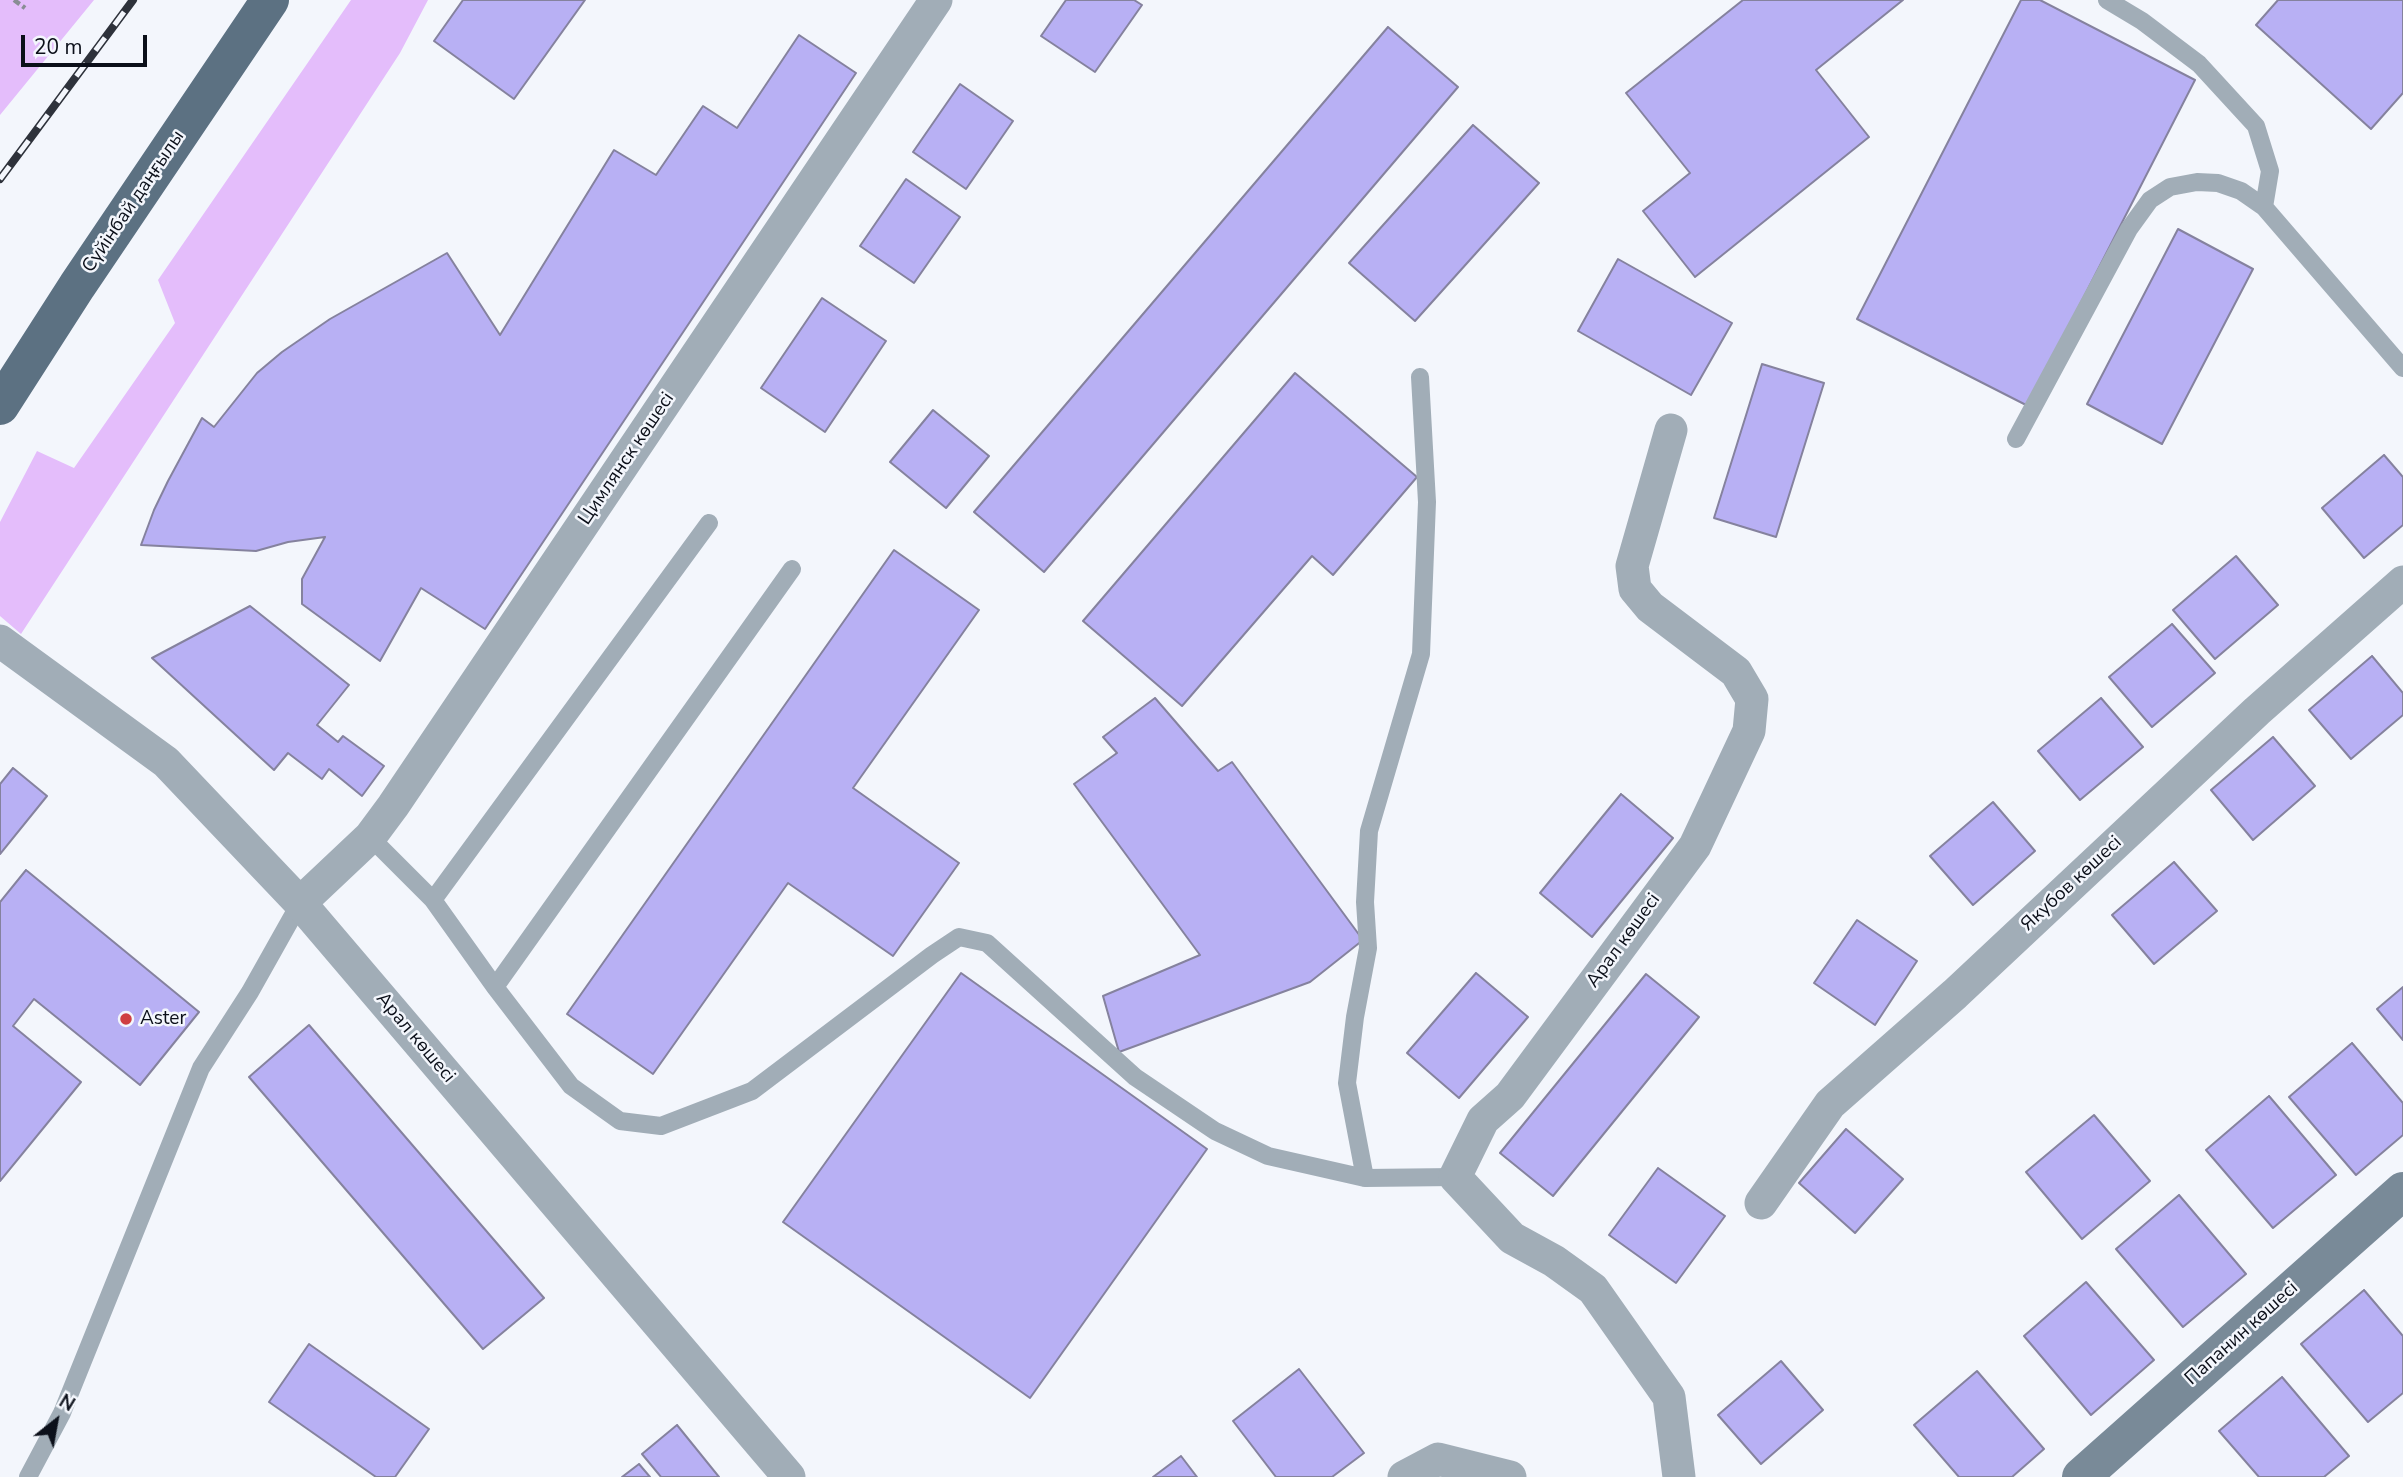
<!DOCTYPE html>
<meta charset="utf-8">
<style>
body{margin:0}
#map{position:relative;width:2403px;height:1477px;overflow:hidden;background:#f3f6fc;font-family:"Nunito Sans",sans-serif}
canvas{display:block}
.north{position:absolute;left:21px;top:1386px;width:70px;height:70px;-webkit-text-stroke:5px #f3f6fc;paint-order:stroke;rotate:31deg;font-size:19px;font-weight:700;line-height:28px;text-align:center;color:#0b0f19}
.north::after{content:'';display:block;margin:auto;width:24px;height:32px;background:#0b0f19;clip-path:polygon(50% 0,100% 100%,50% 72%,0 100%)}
.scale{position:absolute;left:21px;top:35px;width:126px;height:32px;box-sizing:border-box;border:4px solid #0b0f19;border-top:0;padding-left:9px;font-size:21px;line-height:24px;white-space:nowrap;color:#0b0f19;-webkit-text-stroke:5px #f3f6fc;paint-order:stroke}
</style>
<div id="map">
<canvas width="2403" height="1477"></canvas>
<div class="north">N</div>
<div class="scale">20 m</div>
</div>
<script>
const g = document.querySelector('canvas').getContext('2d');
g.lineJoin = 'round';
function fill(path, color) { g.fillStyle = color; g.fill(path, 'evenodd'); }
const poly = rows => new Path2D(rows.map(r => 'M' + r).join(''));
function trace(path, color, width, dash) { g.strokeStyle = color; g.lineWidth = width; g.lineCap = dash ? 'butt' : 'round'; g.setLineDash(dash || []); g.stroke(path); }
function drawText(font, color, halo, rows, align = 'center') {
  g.font = font + ' "Nunito Sans",sans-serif'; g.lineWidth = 5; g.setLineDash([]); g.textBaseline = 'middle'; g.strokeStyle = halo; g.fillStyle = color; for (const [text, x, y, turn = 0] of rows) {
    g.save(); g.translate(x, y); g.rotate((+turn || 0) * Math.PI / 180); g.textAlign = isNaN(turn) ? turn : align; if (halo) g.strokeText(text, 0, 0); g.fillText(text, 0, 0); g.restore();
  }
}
const green = poly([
 [0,0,94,0,0,115],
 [351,0,428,0,400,53,21,634,0,616,0,522,37,451,74,468,175,323,158,280]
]);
const building = poly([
 [463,0,585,0,514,99,434,41,463,0],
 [1066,0,1134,0,1142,5,1095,72,1041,36,1066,0],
 [1743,0,1903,0,1816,70,1869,137,1695,277,1643,211,1690,173,1626,93,1743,0],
 [2021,0,2040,0,2195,80,2028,406,1857,319,2021,0],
 [2278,0,2403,0,2403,93,2371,129,2256,25,2278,0],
 [1388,27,1458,87,1044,572,974,512,1388,27],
 [799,35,856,73,485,629,421,588,380,661,302,604,302,579,325,537,288,542,256,551,141,545,154,510,168,481,202,418,214,427,257,373,282,352,330,319,447,253,500,335,614,150,656,175,703,106,737,128,799,35],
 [960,84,1013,121,966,189,913,152,960,84],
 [1473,125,1539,183,1415,321,1349,263,1473,125],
 [906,179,960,217,914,283,860,246,906,179],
 [2178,229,2253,269,2162,444,2087,404,2178,229],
 [1618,259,1732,323,1691,395,1578,331,1618,259],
 [822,298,886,341,825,432,761,388,822,298],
 [1762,364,1824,383,1776,537,1714,518,1762,364],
 [1295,373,1417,477,1333,575,1312,556,1182,706,1083,621,1295,373],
 [933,410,989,456,946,508,890,462,933,410],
 [2384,455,2403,477,2403,525,2364,558,2322,508,2384,455],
 [894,550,979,610,853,788,959,863,893,956,788,883,653,1074,567,1014,894,550],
 [2236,556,2278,605,2215,659,2173,610,2236,556],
 [250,606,349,685,317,725,338,742,343,736,384,766,362,796,329,769,322,779,288,753,274,770,152,658,250,606],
 [2172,624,2215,673,2152,727,2109,677,2172,624],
 [2372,656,2403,693,2403,715,2351,759,2309,710,2372,656],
 [1155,698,1218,771,1232,762,1363,940,1310,982,1119,1052,1103,996,1200,955,1074,784,1117,753,1103,737,1155,698],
 [2101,698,2143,747,2080,800,2038,751,2101,698],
 [2273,737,2315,786,2253,840,2211,790,2273,737],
 [13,768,47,796,0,854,0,784,13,768],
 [1621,794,1673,838,1592,937,1540,893,1621,794],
 [1993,802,2035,851,1973,905,1930,856,1993,802],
 [2174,862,2217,911,2154,964,2112,915,2174,862],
 [26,870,199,1012,140,1085,34,999,13,1026,81,1082,0,1181,0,902,26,870],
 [1857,920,1917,961,1875,1025,1814,983,1857,920],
 [961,973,1207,1149,1030,1398,783,1222,961,973],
 [1476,973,1528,1017,1459,1098,1407,1053,1476,973],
 [1646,974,1699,1017,1553,1196,1500,1153,1646,974],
 [2403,987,2403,1040,2377,1009,2403,987],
 [309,1025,544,1298,483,1349,249,1077,309,1025],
 [2352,1043,2403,1103,2403,1135,2356,1175,2289,1097,2352,1043],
 [2269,1096,2336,1175,2273,1228,2206,1150,2269,1096],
 [2094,1115,2150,1181,2082,1239,2026,1172,2094,1115],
 [1846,1129,1903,1179,1855,1233,1799,1183,1846,1129],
 [1658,1168,1725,1216,1676,1283,1609,1235,1658,1168],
 [2179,1195,2246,1274,2183,1327,2116,1249,2179,1195],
 [2086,1282,2154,1360,2091,1415,2024,1336,2086,1282],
 [2364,1290,2403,1336,2403,1393,2368,1422,2301,1344,2364,1290],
 [309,1344,429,1429,395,1477,376,1477,269,1402,309,1344],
 [1781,1361,1823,1410,1761,1464,1718,1415,1781,1361],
 [1299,1369,1364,1453,1332,1477,1276,1477,1233,1421,1299,1369],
 [1977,1371,2044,1449,2012,1477,1959,1477,1914,1425,1977,1371],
 [2282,1377,2349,1456,2324,1477,2259,1477,2219,1431,2282,1377],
 [677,1425,719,1477,661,1477,642,1454,677,1425],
 [1181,1456,1197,1477,1153,1477,1181,1456],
 [639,1464,650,1477,622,1477,639,1464]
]);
const path = poly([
 [14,0,25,8]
]);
const service = poly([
 [2107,0,2142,21,2199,64,2256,126,2270,171,2264,207],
 [2016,439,2129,229,2150,200,2170,187,2197,182,2218,183,2241,191,2264,207,2403,368],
 [370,837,433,900,495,987,792,569],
 [433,900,709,523],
 [495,987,571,1086,620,1121,661,1126,752,1091,932,955,959,937,987,943,1135,1077,1215,1131,1268,1156,1365,1178,1455,1177],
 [1365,1178,1347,1083,1355,1017,1368,948,1365,902,1369,831,1421,654,1427,502,1420,377],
 [28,1477,62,1413,201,1068,250,992,300,903]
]);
const minor = poly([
 [1671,430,1632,566,1635,589,1650,607,1736,672,1752,699,1749,731,1695,846,1510,1096,1483,1120,1455,1177,1512,1238,1554,1261,1593,1289,1669,1397,1679,1477],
 [0,641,166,762,300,903,789,1477],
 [300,903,370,837,393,806,936,0],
 [1761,1203,1830,1104,1955,994,2257,711,2403,582],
 [1404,1477,1438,1459,1510,1477]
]);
const secondary = poly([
 [2081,1477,2403,1191]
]);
const primary = poly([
 [0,406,77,286,270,0]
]);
const rail = poly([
 [0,179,133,0]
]);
const markers = [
 [126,1019,7,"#cf3f42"]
];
const streetNames = [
 ["Сүйінбай даңғылы",134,202,-56],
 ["Цимлянск көшесі",627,459,-56],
 ["Якубов көшесі",2072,884,-43],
 ["Арал көшесі",1624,941,-54],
 ["Арал көшесі",415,1038,50],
 ["Папанин көшесі",2242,1334,-42]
];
const poiNames = [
 ["Aster",140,1019]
];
fill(green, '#e4bdfb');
fill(building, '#b8b0f4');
trace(building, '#85829e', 2);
trace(path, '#898d94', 4.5, [7, 3.5]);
trace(service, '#a1adb7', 18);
trace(minor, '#a1adb7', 33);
trace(secondary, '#798a98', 38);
trace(primary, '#5c7182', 38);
trace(rail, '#2e323b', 8);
trace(rail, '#f3f6fc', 5, [16]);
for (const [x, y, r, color] of markers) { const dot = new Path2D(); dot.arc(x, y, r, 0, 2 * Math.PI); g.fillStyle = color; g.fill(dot); trace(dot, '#f3f6fc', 2.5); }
drawText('19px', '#0b0f19', '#f3f6fc', streetNames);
drawText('19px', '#0b0f19', '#f3f6fc', poiNames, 'left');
</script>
